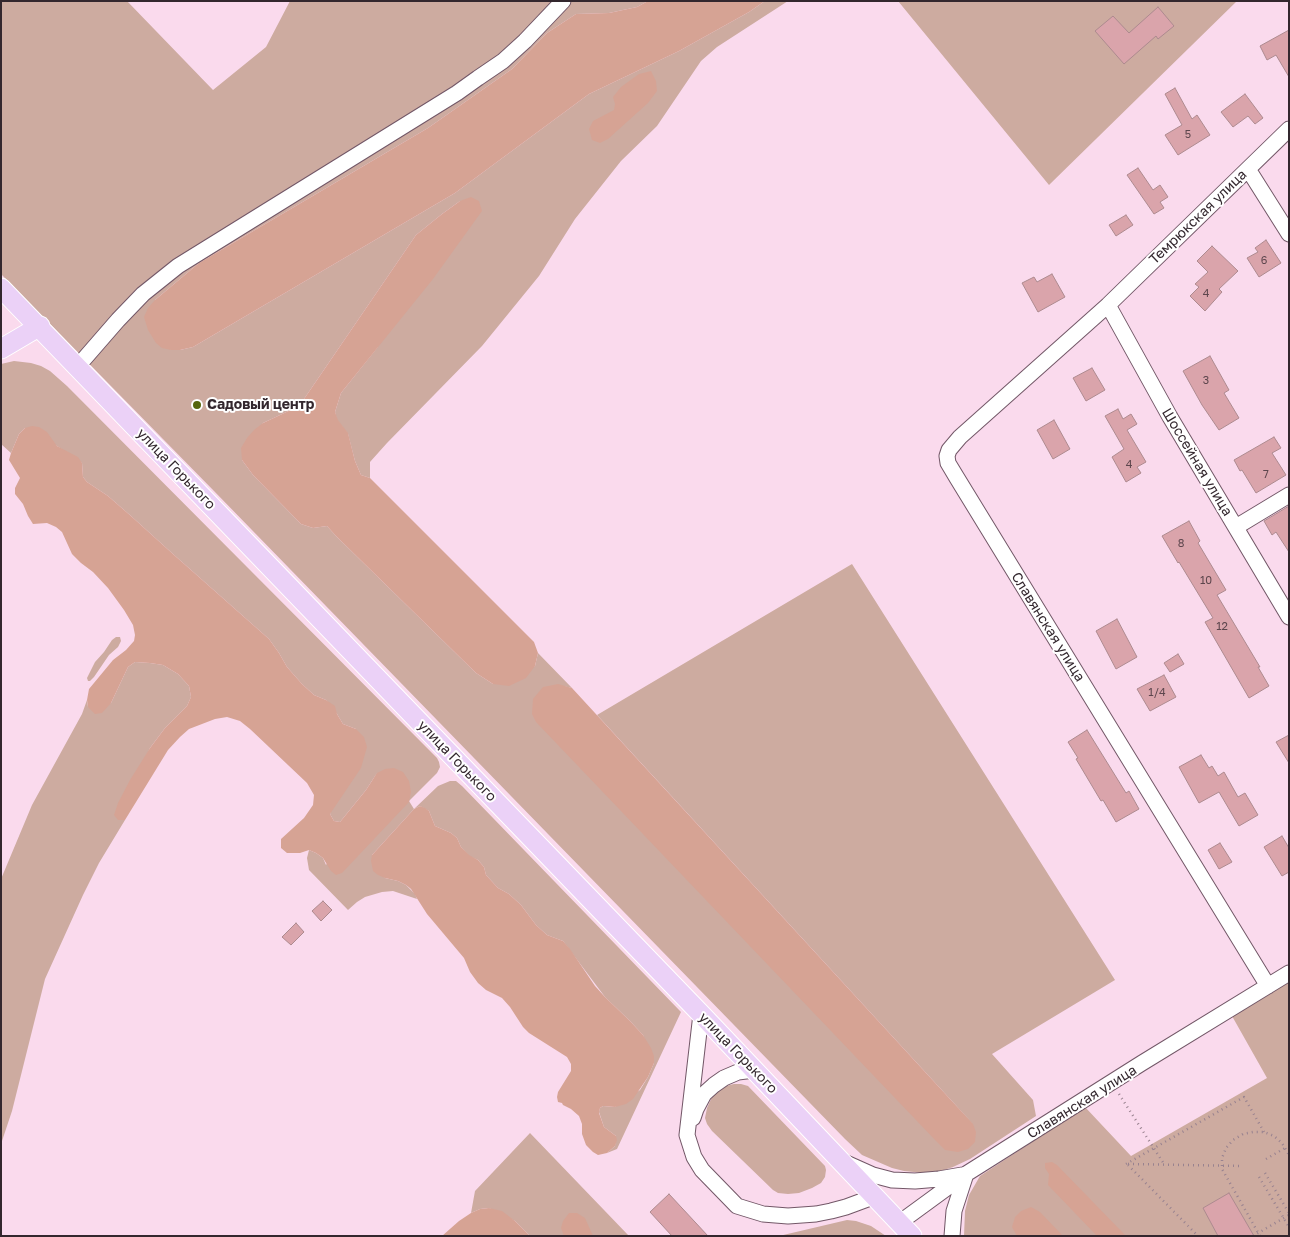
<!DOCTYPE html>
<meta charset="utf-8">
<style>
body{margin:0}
#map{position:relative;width:1290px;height:1237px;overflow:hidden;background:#fadaed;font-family:"Golos Text",sans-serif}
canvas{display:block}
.frame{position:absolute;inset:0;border:2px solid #33272e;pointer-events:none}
</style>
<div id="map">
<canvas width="1290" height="1237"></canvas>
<div class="frame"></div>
</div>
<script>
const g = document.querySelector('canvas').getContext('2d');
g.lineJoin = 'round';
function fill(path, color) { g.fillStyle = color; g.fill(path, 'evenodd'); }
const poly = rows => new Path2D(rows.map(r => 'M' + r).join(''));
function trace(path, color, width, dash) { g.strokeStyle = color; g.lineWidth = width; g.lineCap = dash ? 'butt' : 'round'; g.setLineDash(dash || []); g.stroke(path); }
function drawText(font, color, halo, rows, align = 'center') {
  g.font = font + ' "Golos Text",sans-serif'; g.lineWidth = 4; g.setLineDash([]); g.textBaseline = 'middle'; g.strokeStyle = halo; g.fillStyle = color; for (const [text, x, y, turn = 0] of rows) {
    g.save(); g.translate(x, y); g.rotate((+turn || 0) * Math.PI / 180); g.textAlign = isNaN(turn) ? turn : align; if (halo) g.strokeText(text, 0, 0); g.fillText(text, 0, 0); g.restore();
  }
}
const green = poly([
 [1,1,127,1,213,90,266,47,290,1,648,1,637,7,609,13,576,14,547,33,512,69,428,128,199,263,155,300,171,350,180,350,193,347,455,193,589,94,679,51,749,12,765,1,788,1,717,47,701,61,657,126,621,161,575,219,539,276,482,346,387,443,370,462,370,478,361,475,355,461,348,434,337,420,335,412,341,393,377,348,460,201,442,214,416,235,304,399,295,408,263,423,242,460,253,475,301,524,313,528,327,526,336,536,476,673,493,684,535,666,538,653,572,688,558,685,973,1124,597,715,852,564,1115,980,992,1054,1033,1100,1036,1116,970,1159,953,1167,938,1172,924,1173,904,1171,892,1168,862,1155,845,1139,214,491,1,274],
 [898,1,1237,1,1049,185],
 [14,361,31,363,41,366,50,371,67,386,437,758,439,762,440,767,437,773,409,801,414,809,438,786,450,781,456,781,462,786,681,1012,617,1149,607,1153,615,1146,616,1136,604,1127,599,1112,600,1108,603,1106,615,1107,640,1090,648,1077,654,1063,643,1035,630,1021,605,997,563,941,547,935,536,925,521,905,509,894,498,888,486,875,484,867,478,860,469,856,461,847,457,838,451,833,435,826,429,811,420,806,414,809,372,855,385,878,398,881,406,885,415,894,417,899,393,891,382,892,365,897,357,902,348,910,309,870,307,858,309,850,316,853,323,858,326,865,377,773,366,790,340,822,334,821,330,814,356,729,343,724,337,714,326,700,314,695,302,684,287,667,279,653,269,639,173,554,131,516,108,496,87,482,83,477,82,463,57,446,25,428,19,434,11,453,1,444,1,364],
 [116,637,120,637,121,641,118,647,109,655,94,677,90,681,88,681,87,678,95,662,104,652,112,640],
 [135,662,150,663,163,665,178,674,189,686,191,697,187,706,165,728,150,748,118,820,125,820,99,863,83,895,45,979,12,1111,1,1144,1,879,32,805,82,714,87,700,88,707,111,703,128,667],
 [1289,981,1289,1236,964,1236,965,1211,969,1195,980,1176,1085,1107,1131,1156,1267,1078,1232,1016],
 [734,1084,741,1084,748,1086,825,1166,826,1170,825,1177,821,1183,812,1188,799,1193,788,1194,778,1193,773,1190,712,1131,707,1124,705,1118,707,1108,712,1097,717,1091,726,1086],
 [530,1133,629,1236,530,1236,515,1221,489,1208,480,1209,471,1213,475,1191],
 [847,1220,856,1221,871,1226,886,1236,779,1236]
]);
const forest = poly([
 [648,1,765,1,749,12,679,51,589,94,455,193,193,347,180,350,171,350,162,348,156,343,148,330,144,317,148,308,155,300,199,263,428,128,512,69,547,33,576,14,609,13,637,7],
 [651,71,656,81,657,91,648,103,608,139,600,143,592,140,589,129,593,121,614,110,615,104,613,97,621,87,639,74],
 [471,197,479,201,482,211,433,279,341,393,335,412,338,420,348,433,355,461,361,475,370,478,534,642,538,653,535,666,526,678,509,686,493,684,476,673,336,536,327,526,313,528,301,524,253,475,242,460,241,448,247,438,254,430,263,423,295,408,304,399,416,235,442,214,460,201],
 [32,426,39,427,47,432,57,446,78,457,82,463,83,477,87,482,108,496,131,516,173,554,269,639,279,653,287,667,302,684,314,695,326,700,335,706,337,714,343,724,356,729,364,737,367,747,361,768,330,814,334,821,340,822,366,790,377,773,385,769,394,768,403,772,409,781,411,792,409,802,342,873,336,875,331,871,323,858,316,853,309,850,300,853,287,853,281,848,281,839,304,818,313,805,314,795,307,783,250,729,240,721,227,717,215,719,189,729,180,737,168,750,125,820,118,820,114,815,118,803,130,780,150,748,165,728,187,706,191,697,189,686,178,674,163,665,150,663,135,662,128,667,111,703,102,713,95,714,88,707,87,700,89,689,113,660,126,650,134,641,135,635,133,625,124,610,108,588,93,572,81,563,72,554,62,532,56,527,47,523,33,524,28,516,23,504,15,494,15,488,20,478,9,460,11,453,19,434,25,428],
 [558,684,572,688,973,1124,976,1132,975,1142,968,1149,958,1152,945,1150,937,1142,536,722,532,714,533,699,543,687],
 [420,806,425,808,429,811,435,826,451,833,457,838,461,847,469,855,478,860,484,867,486,875,498,888,509,894,521,905,536,925,547,935,563,941,570,949,595,986,605,997,630,1021,643,1035,651,1048,654,1056,654,1063,648,1077,633,1099,626,1104,615,1107,603,1106,600,1108,599,1113,604,1127,616,1136,617,1140,615,1146,607,1153,598,1155,593,1152,586,1145,582,1134,582,1124,579,1116,571,1109,563,1105,562,1103,558,1102,557,1097,558,1092,571,1071,571,1064,567,1057,529,1033,523,1027,510,1007,502,998,486,990,478,983,470,972,464,958,427,914,411,889,406,885,398,881,385,878,378,875,373,871,371,861,372,855,414,809],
 [1052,1162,1057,1165,1126,1236,1097,1236,1048,1185,1049,1174,1045,1168,1045,1163],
 [1031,1207,1040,1212,1063,1236,1017,1236,1012,1227,1015,1217,1021,1211],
 [489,1208,502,1211,515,1221,530,1236,442,1236,459,1221,471,1213,480,1209],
 [569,1213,577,1213,585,1218,593,1236,564,1236,561,1228,563,1221]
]);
const building = poly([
 [1158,7,1174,26,1158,39,1156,36,1124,64,1095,31,1113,16,1129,33,1158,7],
 [1289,30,1289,77,1276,55,1267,60,1260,46,1289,30],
 [1175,88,1192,119,1197,115,1210,135,1178,155,1165,135,1182,125,1165,94,1175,88],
 [1245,94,1263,118,1255,124,1248,116,1233,127,1221,112,1245,94],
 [1138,168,1153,190,1160,185,1168,197,1160,202,1164,208,1154,214,1127,175,1138,168],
 [1126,215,1133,225,1116,236,1109,225,1126,215],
 [1266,240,1281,263,1259,277,1247,258,1258,252,1255,248,1266,240],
 [1212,246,1238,271,1219,289,1222,292,1205,311,1190,296,1199,287,1195,284,1208,272,1197,261,1212,246],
 [1052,274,1065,297,1038,312,1022,283,1034,277,1037,282,1052,274],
 [1210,356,1229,390,1224,393,1239,418,1219,430,1202,405,1183,371,1210,356],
 [1092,368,1105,390,1086,401,1073,378,1092,368],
 [1118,409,1123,419,1131,414,1137,424,1127,430,1146,462,1137,467,1141,473,1126,482,1112,457,1124,449,1105,416,1118,409],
 [1054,420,1070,449,1053,459,1037,430,1054,420],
 [1274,437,1281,448,1272,453,1286,475,1256,493,1242,470,1240,471,1234,460,1274,437],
 [1289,506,1289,552,1276,532,1272,535,1264,521,1289,506],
 [1189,521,1200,541,1198,543,1226,590,1217,595,1260,667,1258,667,1269,686,1249,698,1205,622,1213,618,1179,562,1178,563,1162,536,1189,521],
 [1117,619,1137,657,1116,669,1096,631,1117,619],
 [1178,654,1184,664,1170,672,1164,663,1178,654],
 [1164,675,1176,697,1150,711,1137,689,1164,675],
 [1087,730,1126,793,1129,791,1139,809,1116,822,1103,800,1101,801,1076,759,1078,758,1068,742,1087,730],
 [1289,735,1289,763,1276,742,1289,735],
 [1201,755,1209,768,1212,766,1218,776,1224,772,1238,797,1245,793,1258,815,1239,826,1219,792,1199,803,1179,767,1201,755],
 [1282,836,1289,848,1289,872,1282,876,1264,847,1282,836],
 [1220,843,1232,862,1219,869,1208,850,1220,843],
 [323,901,332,910,321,921,312,911,323,901],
 [296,923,304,932,291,945,282,937,296,923],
 [1229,1193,1254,1236,1218,1236,1203,1208,1229,1193],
 [669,1194,708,1236,672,1236,650,1212,669,1194]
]);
const path = poly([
 [1119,1094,1164,1164],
 [1266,1159,1285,1148],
 [1126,1164,1244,1097,1264,1132],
 [1128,1164,1243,1166],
 [1128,1165,1198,1236],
 [1265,1173,1289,1213],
 [1259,1177,1289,1227],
 [1253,1236,1289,1215],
 [1260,1236,1222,1169,1222,1158,1226,1148,1233,1140,1243,1134,1253,1132,1264,1132,1274,1136,1282,1143,1289,1155]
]);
const minor = poly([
 [1248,169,1289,234],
 [1108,305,1170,417,1289,617],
 [78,366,118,320,143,294,178,266,457,93,478,78,503,61,525,41,563,1],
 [1236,527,1289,495],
 [1268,986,957,478,948,463,947,456,949,450,960,437,1108,305,1289,129],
 [701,1014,687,1135,694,1157,702,1170,737,1206,763,1214,788,1216,816,1214,831,1211,846,1207,873,1197],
 [693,1118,696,1109,704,1094,714,1085,724,1078,738,1072,754,1070],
 [844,1162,873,1175,892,1180,915,1181,939,1179,962,1175],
 [899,1223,966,1174,1142,1063,1289,973],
 [952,1236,954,1211,966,1174]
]);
const major = poly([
 [1,288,701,1014,912,1236],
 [1,349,40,326]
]);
const markers = [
 [197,405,5,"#55650c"]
];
const numberNames = [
 ["5",1188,135],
 ["6",1264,261],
 ["4",1206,294],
 ["3",1206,381],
 ["4",1129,465],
 ["7",1266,475],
 ["8",1181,544],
 ["10",1206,581],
 ["12",1222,627],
 ["1/4",1157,693]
];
const streetNames = [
 ["Темрюкская улица",1198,217,-44],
 ["Шоссейная улица",1197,462,59],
 ["улица Горького",176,469,46],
 ["Славянская улица",1048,627,58],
 ["улица Горького",457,761,46],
 ["улица Горького",738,1053,46],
 ["Славянская улица",1082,1102,-32]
];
const poiNames = [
 ["Садовый центр",207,405]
];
fill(green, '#cdaba0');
fill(forest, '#d6a394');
fill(building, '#daa4ab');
trace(building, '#ad8a8f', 1);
trace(minor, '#725767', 17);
trace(major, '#fff', 21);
trace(path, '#98828f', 2.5, [1, 4]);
trace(minor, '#fff', 15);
trace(major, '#ebd1f7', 19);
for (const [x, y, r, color] of markers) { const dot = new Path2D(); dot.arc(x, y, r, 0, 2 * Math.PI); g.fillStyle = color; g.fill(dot); trace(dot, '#fff', 2); }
drawText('11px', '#5d464d', null, numberNames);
drawText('14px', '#33272e', '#fff', streetNames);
drawText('bold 14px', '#33272e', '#fff', poiNames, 'left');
</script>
